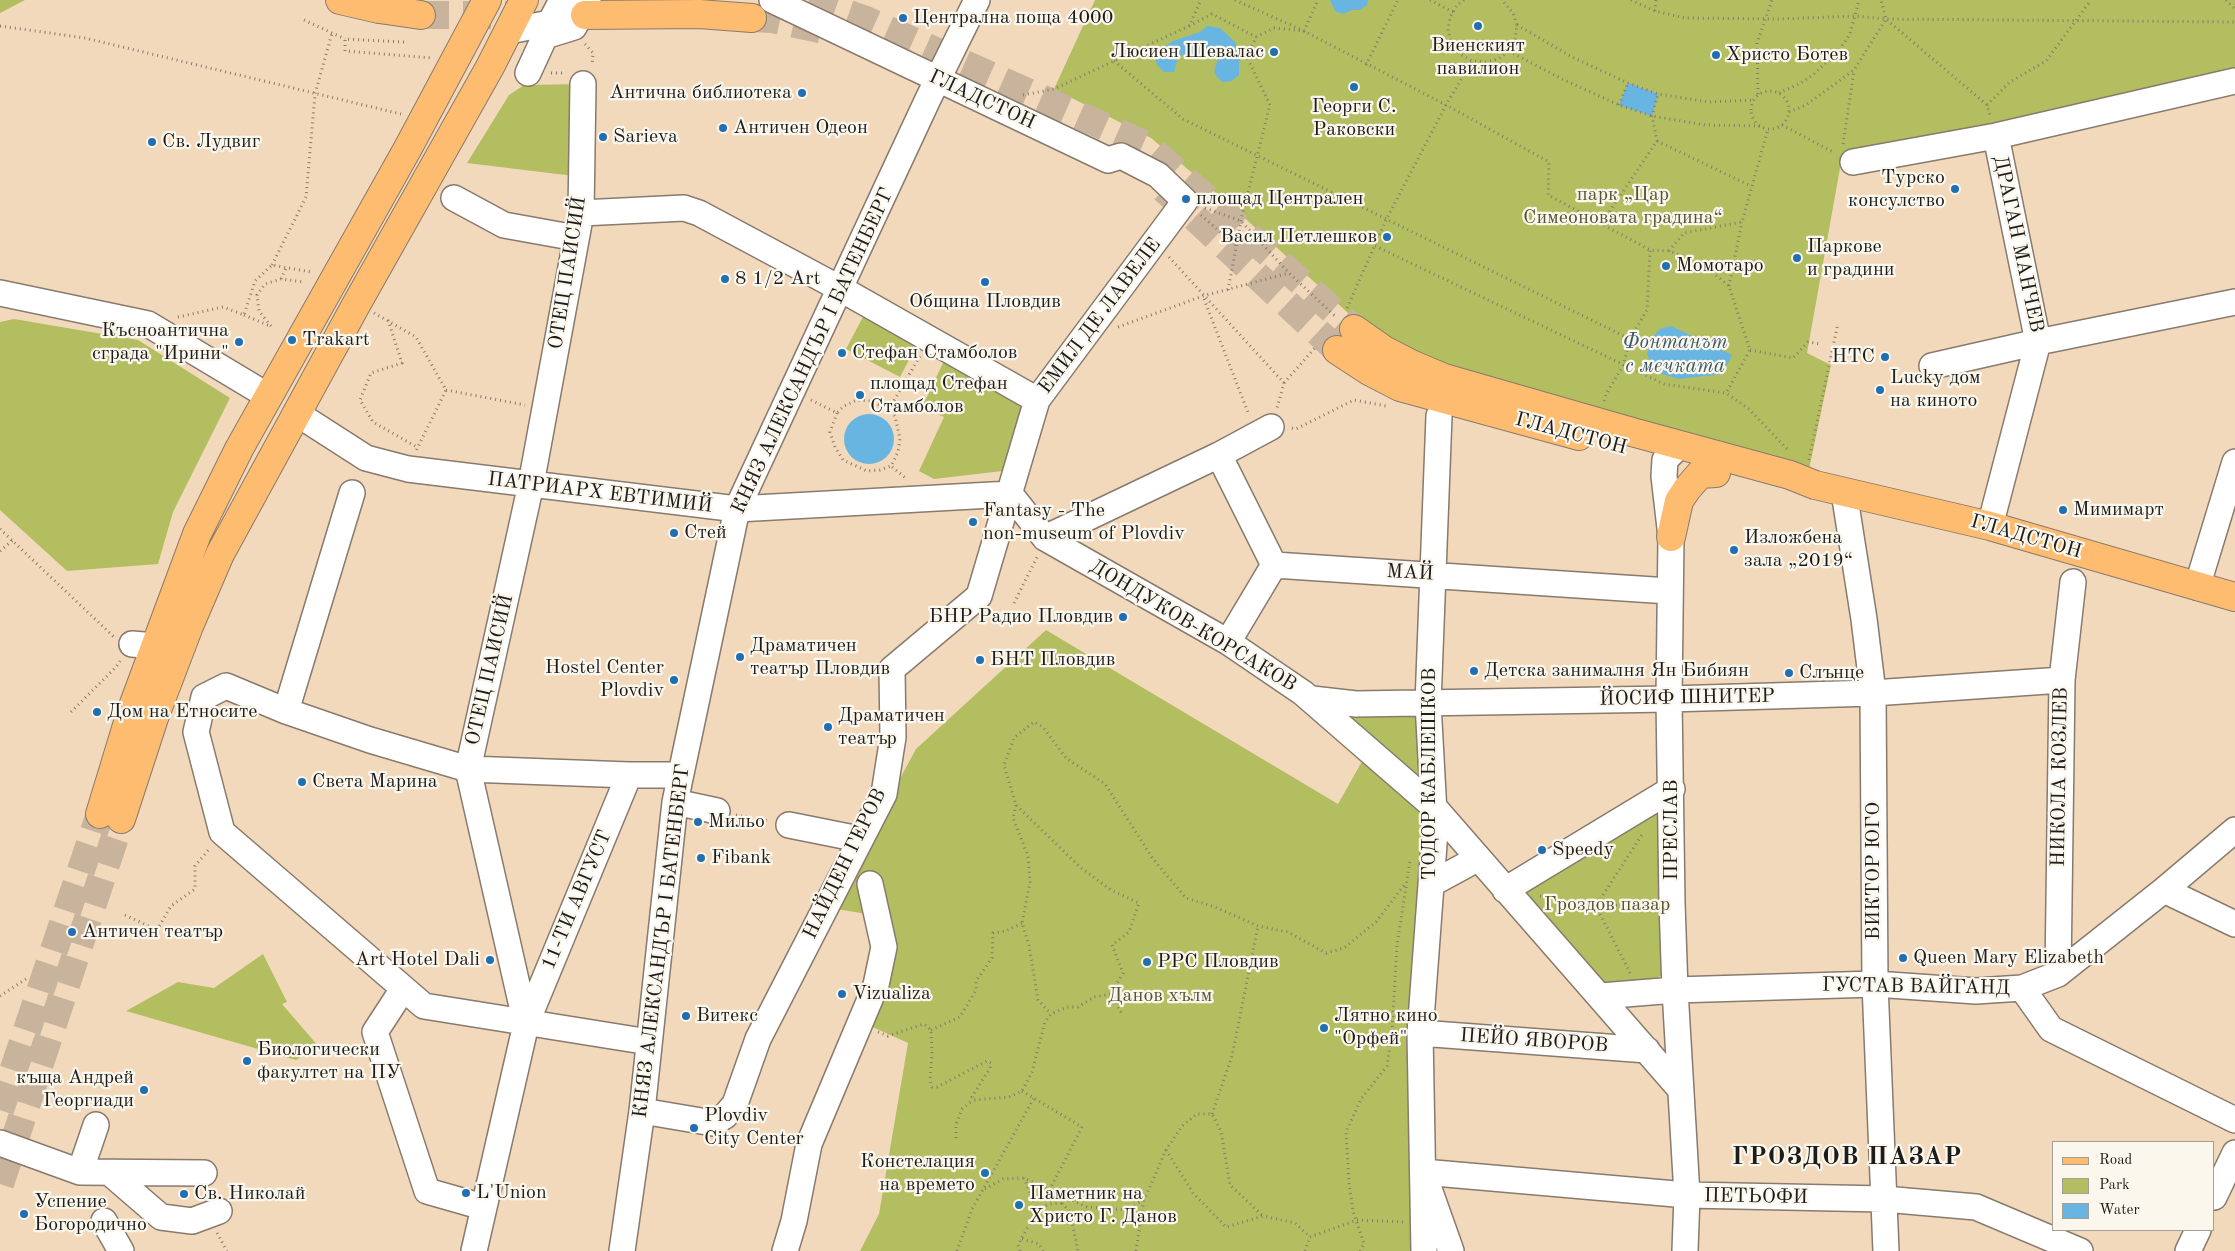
<!DOCTYPE html>
<meta charset="utf-8">
<style>
body{margin:0}
#map{position:relative;width:2235px;height:1251px;overflow:hidden;background:#f3d9bc;font-family:"Old Standard TT",serif}
canvas{display:block}
.legend{position:absolute;left:2052px;top:1141px;width:162px;height:90px;box-sizing:border-box;background:#fbf7ec;border:1px solid #a29f99;margin:0;padding:6px 9px;list-style:none;font-size:15px;color:#1c1c1c}
.legend li{display:flex;align-items:center;gap:10px;height:25px}
.legend b{width:25px;border:1px solid #a29f99}
</style>
<div id="map">
<canvas width="2235" height="1251"></canvas>
<ul class="legend">
<li><b style="height:6px;background:#febc70"></b>Road</li>
<li><b style="height:14px;background:#b3be60"></b>Park</li>
<li><b style="height:14px;background:#68b5e2"></b>Water</li>
</ul>
</div>
<script>
const g = document.querySelector('canvas').getContext('2d');
g.lineJoin = 'round';
function fill(path, color) { g.fillStyle = color; g.fill(path, 'evenodd'); }
const poly = rows => new Path2D(rows.map(r => 'M' + r).join(''));
function trace(path, color, width, dash) { g.strokeStyle = color; g.lineWidth = width; g.lineCap = dash ? 'butt' : 'round'; g.setLineDash(dash || []); g.stroke(path); }
function drawText(font, color, halo, rows, align = 'center') {
  g.font = font + ' "Old Standard TT",serif'; g.lineWidth = 4.5; g.setLineDash([]); g.textBaseline = 'middle'; g.strokeStyle = halo; g.fillStyle = color; for (const [text, x, y, turn = 0] of rows) {
    g.save(); g.translate(x, y); g.rotate((+turn || 0) * Math.PI / 180); g.textAlign = isNaN(turn) ? turn : align; if (halo) g.strokeText(text, 0, 0); g.fillText(text, 0, 0); g.restore();
  }
}
const green = poly([
 [0,0,25,0,0,13],
 [1095,0,2235,0,2235,69,1842,157,1807,353,1831,365,1808,474,1413,356,1360,324,1237,211,1151,138,1054,89],
 [583,84,582,177,467,163,509,95,524,85],
 [865,313,919,341,900,377,846,349],
 [14,319,138,340,230,398,173,512,158,564,67,571,0,510,0,322],
 [944,361,1030,400,1011,470,934,479,919,471,944,417,922,407],
 [1046,630,1338,804,1369,749,1315,700,1428,703,1435,831,1424,1251,860,1251,879,1214,908,1043,866,1024,887,947,867,914,830,908,916,749],
 [1672,789,1674,964,1640,993,1585,978,1505,890],
 [263,954,287,1002,282,1004,319,1047,296,1060,126,1011,178,982,214,988]
]);
const water = poly([
 [1330,0,1368,0,1367,5,1360,10,1352,10,1343,14,1335,11],
 [1207,26,1220,28,1235,42,1239,55,1239,75,1232,81,1222,82,1217,77,1214,71,1219,56,1218,48,1212,46,1200,53,1183,54,1178,58,1174,72,1164,72,1157,65,1155,58,1157,52,1161,49,1173,41,1200,32],
 [1628,83,1658,94,1652,116,1619,105],
 [1671,326,1732,355,1722,374,1679,379,1662,374,1652,365,1647,354,1651,339,1660,329],
 '844 439a25 25 0 1 1 50 0a25 25 0 1 1-50 0Z'
]);
const majorTunnel = poly([
 [809,0,866,20,1146,145,1354,329],
 [421,15,539,15],
 [752,18,772,19,829,31],
 [1164,189,1337,350],
 [0,1110,100,814],
 [0,1184,121,819]
]);
const path = poly([
 [1235,0,1304,31,1446,105,1549,162,1548,195,1650,250,1669,251,1701,263,1729,286,1750,350,1726,393],
 [1430,0,1453,12],
 [1464,0,1457,5,1450,17,1448,31,1452,44,1460,54,1472,61,1485,62,1498,59,1509,51,1515,39,1517,25,1513,13,1502,0],
 [1631,0,1655,11,1685,18,1778,19,1855,16,1886,19,2235,22],
 [2226,0,2235,9],
 [1655,11,1656,0],
 [304,20,345,39],
 [1887,20,1987,105,1990,116],
 [1517,25,1572,57,1628,83,1658,94,1709,102,1754,100],
 [0,26,85,38,401,114],
 [1189,26,1212,14,1256,37],
 [404,42,345,39,345,51,432,58],
 [585,44,593,53,592,65],
 [1509,51,1562,79,1619,105,1652,116,1705,125,1761,126],
 [1114,61,1183,119,1630,339],
 [1366,65,1398,0],
 [551,73,565,73],
 '1751 110a19 19 0 1 1 38 0a19 19 0 1 1-38 0Z',
 [1779,93,1801,83,1814,74,1840,49,1850,34,1859,0],
 [1758,94,1757,43,1772,0],
 [1023,95,1054,89,1189,26,1201,0],
 [1619,105,1628,83],
 [1987,105,2010,82,2046,61,2091,0],
 [1789,112,1806,105,1854,70,1886,19,1881,0],
 [1782,125,1835,153],
 [1657,141,1751,186],
 [1843,144,1854,71],
 [1205,208,1241,221,1289,273,1336,317],
 [1201,215,1236,246],
 [1601,224,1657,141,1652,116,1658,94],
 [1375,246,1664,384,1726,393,1749,409,1789,451],
 [1669,251,1684,233,1742,222,1768,129],
 [1169,257,1284,383,1277,408],
 [272,265,306,197,315,94,332,33],
 [281,279,286,268],
 [1729,286,1742,222],
 [1228,290,1242,216,1270,105,1247,57,1256,37,1274,28,1304,31,1318,0],
 [1204,299,1249,415],
 [1347,308,1386,220,1446,105,1472,61],
 [374,313,416,337,446,390,416,451],
 [244,315,270,326],
 [178,317,223,307,244,315,255,281,272,265,311,272],
 [388,320,402,363,371,373,360,400,373,422,417,447],
 [271,326,259,311,257,295,265,284,281,279,305,282],
 [1118,327,1203,296,1289,273],
 [1750,350,1793,358,1808,342,1821,344],
 [1284,383,1315,348],
 [446,390,525,405],
 [811,400,837,413,844,406,857,400,870,401,889,409,895,416,900,439,898,452,891,466,907,479],
 [1604,401,1606,394,1623,366,1630,339,1647,310,1650,250],
 [889,409,920,356],
 [837,413,830,432,835,447,843,460,867,471,880,470,891,466],
 [1292,428,1296,429,1354,400,1386,406],
 [1809,460,1838,323],
 [0,529,114,637],
 [0,551,13,540],
 [1014,603,1037,557],
 [71,712,116,667,120,661],
 [1016,805,1013,818,1028,856,1030,882,1022,923,1029,945,1038,1000,1051,1014],
 [736,815,769,821],
 [1540,896,1596,906,1643,833],
 [125,915,157,930,171,906,195,889,195,866,210,848],
 [1630,973,1596,906,1651,904],
 [1111,994,1123,1016],
 [0,996,26,979],
 [931,1030,960,1017,976,990,976,981,992,958,993,933,1006,931,1022,923],
 [878,1032,888,1036,924,1024,931,1030,932,1053,930,1081,932,1087,937,1087,987,1061,991,1063,990,1068,972,1097,973,1100,1009,1097,1022,1091,1032,1072,1045,1022,1051,1014,1067,1007,1078,1007,1094,997,1111,994,1123,973,1112,945,1129,932,1139,903,1111,890,1080,867,1016,805,1004,765,1014,738,1034,722,1043,727,1066,758,1105,784,1153,859,1186,898,1215,907,1258,926,1288,932,1326,953,1344,948,1376,922,1405,884],
 [1022,1091,1082,1127,1050,1189],
 [1212,1114,1232,1056,1258,926],
 [956,1138,956,1124,962,1109,973,1100],
 [1166,1150,1193,1193,1226,1227,1263,1216,1295,1223,1310,1237],
 [985,1189,1003,1179,1024,1178,1087,1207,1129,1210,1145,1198,1166,1150,1182,1126,1197,1114,1212,1114,1221,1131,1230,1185,1263,1216],
 [1052,1192,1070,1212,1078,1251],
 [1037,1210,1049,1204,1063,1203],
 [217,1233,227,1251],
 [1310,1237,1357,1220,1404,1222],
 [1022,1239,1039,1244,1043,1251],
 [957,1251,972,1209,1034,1098],
 [1020,1251,1018,1245,1037,1210,1024,1178],
 [1136,1251,1144,1199],
 [1305,1251,1310,1237],
 [1360,1251,1364,1244,1353,1211,1349,1183,1346,1132,1361,1099,1387,1066,1392,1032,1397,945,1410,861]
]);
const minor = poly([
 [509,31,550,23,562,0],
 [528,73,545,36,574,27,588,0],
 [1853,162,1996,136,2235,81],
 [454,198,504,225,576,238],
 [581,213,684,208,699,213,841,289,1037,400],
 [0,293,148,324,268,396],
 [1932,366,2038,342,2235,302],
 [296,413,366,458,408,469,737,509,1010,494],
 [1679,446,1665,460,1664,476,1671,537,1669,699,1672,903,1675,990,1687,1195,1685,1251],
 [1219,455,1274,565,1669,591],
 [1844,492,1864,619,1873,693,1875,984,1886,1251],
 [1010,494,1045,538,1228,642,1303,693,1433,806,1681,1090],
 [1990,526,2038,342,1996,136],
 [1045,538,1219,455,1271,427],
 [2197,587,2235,462],
 [1228,642,1274,565],
 [132,644,155,646],
 [1312,699,1356,704,1669,699,1873,693,2062,680],
 [286,711,352,493],
 [675,802,717,811],
 [789,825,859,839],
 [1431,884,1477,859],
 [1505,890,1672,789],
 [2164,890,2235,924],
 [2058,974,2062,680,2073,582],
 [2022,988,2051,1029,2235,1120],
 [403,989,375,1032,427,1191,483,1207],
 [1601,996,1675,990,1875,984,1976,991,2022,988,2058,974,2164,890,2235,830],
 [526,1024,629,775],
 [1420,1033,1647,1050],
 [649,1042,424,1006,222,832,196,732,204,697,226,686,286,711,370,740,468,769,629,775,679,775],
 [642,1111,713,1123,725,1116,735,1104,758,1039,884,794,893,737,892,669,979,596,1037,400,1185,201,1158,175,1121,156,1108,160,772,0],
 [0,1143,80,1172,204,1173],
 [80,1172,96,1125],
 [110,1173,161,1217,192,1221,219,1211],
 [2214,1197,2235,1153],
 [104,1221,121,1251],
 [474,1251,526,1024,468,769,531,484,581,213,583,84],
 [622,1251,642,1111,675,802,737,509,928,99,977,0],
 [785,1251,794,1221,809,1144,876,985,884,947,870,884],
 [1424,1251,1420,1033,1435,831,1428,703,1439,416],
 [1451,1251,1423,1172,1687,1195,1884,1199,1976,1207,2080,1251],
 [2188,1251,2198,1230]
]);
const major = poly([
 [340,0,379,9,421,15],
 [585,15,699,14,752,18],
 [1354,329,1384,350,1411,364,1444,378,1632,432,1790,475,1815,485,1990,526,2235,597],
 [1337,350,1369,371,1400,387,1579,436],
 [1671,537,1679,501,1687,489,1700,474,1716,473],
 [100,814,132,709,197,534,239,449,408,148,487,0],
 [121,819,154,718,189,626,220,554,356,305,490,67,524,0]
]);
const markers = [
 [903,18,5,"#1f6fb2"],
 [1478,26,5,"#1f6fb2"],
 [1274,52,5,"#1f6fb2"],
 [1716,55,5,"#1f6fb2"],
 [1354,87,5,"#1f6fb2"],
 [802,93,5,"#1f6fb2"],
 [723,128,5,"#1f6fb2"],
 [603,137,5,"#1f6fb2"],
 [152,142,5,"#1f6fb2"],
 [1955,189,5,"#1f6fb2"],
 [1186,199,5,"#1f6fb2"],
 [1387,237,5,"#1f6fb2"],
 [1797,258,5,"#1f6fb2"],
 [1666,266,5,"#1f6fb2"],
 [725,279,5,"#1f6fb2"],
 [985,282,5,"#1f6fb2"],
 [292,340,5,"#1f6fb2"],
 [239,342,5,"#1f6fb2"],
 [842,353,5,"#1f6fb2"],
 [1885,357,5,"#1f6fb2"],
 [1880,390,5,"#1f6fb2"],
 [860,395,5,"#1f6fb2"],
 [2063,510,5,"#1f6fb2"],
 [973,522,5,"#1f6fb2"],
 [674,533,5,"#1f6fb2"],
 [1734,550,5,"#1f6fb2"],
 [1123,617,5,"#1f6fb2"],
 [740,657,5,"#1f6fb2"],
 [980,660,5,"#1f6fb2"],
 [1474,671,5,"#1f6fb2"],
 [1789,673,5,"#1f6fb2"],
 [674,680,5,"#1f6fb2"],
 [97,712,5,"#1f6fb2"],
 [828,727,5,"#1f6fb2"],
 [302,782,5,"#1f6fb2"],
 [698,822,5,"#1f6fb2"],
 [1542,850,5,"#1f6fb2"],
 [701,858,5,"#1f6fb2"],
 [72,932,5,"#1f6fb2"],
 [1903,958,5,"#1f6fb2"],
 [490,960,5,"#1f6fb2"],
 [1147,962,5,"#1f6fb2"],
 [842,994,5,"#1f6fb2"],
 [686,1016,5,"#1f6fb2"],
 [1324,1028,5,"#1f6fb2"],
 [247,1061,5,"#1f6fb2"],
 [144,1090,5,"#1f6fb2"],
 [694,1128,5,"#1f6fb2"],
 [985,1173,5,"#1f6fb2"],
 [466,1193,5,"#1f6fb2"],
 [184,1194,5,"#1f6fb2"],
 [1019,1205,5,"#1f6fb2"],
 [24,1214,5,"#1f6fb2"]
];
const poiNames = [
 ["Централна поща 4000",913,18],
 ["Виенският",1478,46,"center"],
 ["павилион",1478,69,"center"],
 ["Люсиен Шевалас",1264,52,"right"],
 ["Христо Ботев",1726,55],
 ["Антична библиотека",792,93,"right"],
 ["Георги С.",1354,107,"center"],
 ["Раковски",1354,130,"center"],
 ["Античен Одеон",733,128],
 ["Sarieva",613,137],
 ["Св. Лудвиг",162,142],
 ["Турско",1945,178,"right"],
 ["консулство",1945,201,"right"],
 ["площад Централен",1196,199],
 ["Васил Петлешков",1377,237,"right"],
 ["Паркове",1807,247],
 ["и градини",1807,270],
 ["Момотаро",1676,266],
 ["8 1/2 Art",735,279],
 ["Община Пловдив",985,302,"center"],
 ["Късноантична",229,331,"right"],
 ["сграда \"Ирини\"",229,354,"right"],
 ["Trakart",302,340],
 ["Стефан Стамболов",852,353],
 ["НТС",1875,357,"right"],
 ["Lucky дом",1890,378],
 ["на киното",1890,401],
 ["площад Стефан",870,384],
 ["Стамболов",870,407],
 ["Мимимарт",2073,510],
 ["Fantasy - The",983,511],
 ["non-museum of Plovdiv",983,534],
 ["Стей",684,533],
 ["Изложбена",1744,538],
 ["зала „2019“",1744,561],
 ["БНР Радио Пловдив",1113,617,"right"],
 ["Драматичен",750,646],
 ["театър Пловдив",750,669],
 ["БНТ Пловдив",990,660],
 ["Hostel Center",664,668,"right"],
 ["Plovdiv",664,691,"right"],
 ["Детска занималня Ян Бибиян",1484,671],
 ["Слънце",1799,673],
 ["Дом на Етносите",107,712],
 ["Драматичен",838,716],
 ["театър",838,739],
 ["Света Марина",312,782],
 ["Мильо",708,822],
 ["Speedy",1552,850],
 ["Fibank",711,858],
 ["Античен театър",82,932],
 ["Queen Mary Elizabeth",1913,958],
 ["Art Hotel Dali",480,960,"right"],
 ["РРС Пловдив",1157,962],
 ["Vizualiza",852,994],
 ["Витекс",696,1016],
 ["Лятно кино",1334,1016],
 ["\"Орфей\"",1334,1039],
 ["Биологически",257,1050],
 ["факултет на ПУ",257,1073],
 ["къща Андрей",134,1078,"right"],
 ["Георгиади",134,1101,"right"],
 ["Plovdiv",704,1116],
 ["City Center",704,1139],
 ["Констелация",975,1162,"right"],
 ["на времето",975,1185,"right"],
 ["L'Union",476,1193],
 ["Св. Николай",194,1194],
 ["Паметник на",1029,1194],
 ["Христо Г. Данов",1029,1217],
 ["Успение",34,1202],
 ["Богородично",34,1225]
];
const streetNames = [
 ["ГЛАДСТОН",982,100,25],
 ["ДРАГАН МАНЧЕВ",2018,244,78],
 ["ОТЕЦ ПАИСИЙ",568,273,-81],
 ["ЕМИЛ ДЕ ЛАВЕЛЕ",1100,316,-53],
 ["КНЯЗ АЛЕКСАНДЪР I БАТЕНБЕРГ",813,351,-65],
 ["ГЛАДСТОН",1571,434,15],
 ["ПАТРИАРХ ЕВТИМИЙ",600,493,7],
 ["ГЛАДСТОН",2026,537,16],
 ["МАЙ",1410,573,3],
 ["ДОНДУКОВ-КОРСАКОВ",1193,626,31],
 ["ОТЕЦ ПАИСИЙ",490,670,-77],
 ["ЙОСИФ ШНИТЕР",1687,698,-1],
 ["ТОДОР КАБЛЕШКОВ",1430,774,-90],
 ["НИКОЛА КОЗЛЕВ",2060,777,-89],
 ["ПРЕСЛАВ",1672,830,-90],
 ["НАЙДЕН ГЕРОВ",845,864,-64],
 ["ВИКТОР ЮГО",1874,871,-90],
 ["11-ТИ АВГУСТ",577,900,-67],
 ["КНЯЗ АЛЕКСАНДЪР I БАТЕНБЕРГ",662,941,-83],
 ["ГУСТАВ ВАЙГАНД",1916,987,1],
 ["ПЕЙО ЯВОРОВ",1534,1041,4],
 ["ПЕТЬОФИ",1756,1197,1]
];
const parkNames = [
 ["парк „Цар",1623,195],
 ["Симеоновата градина“",1623,218],
 ["Гроздов пазар",1607,905],
 ["Данов хълм",1160,996]
];
const waterNames = [
 ["Фонтанът",1675,342],
 ["с мечката",1675,366]
];
const districtNames = [
 ["ГРОЗДОВ ПАЗАР",1847,1157]
];
fill(green, '#b3be60');
fill(water, '#68b5e2');
trace(majorTunnel, '#c8b39c', 28, [28, 14]);
trace(minor, '#887a6c', 28);
trace(major, '#887a6c', 30);
trace(path, '#887a6c', 3, [1, 4]);
trace(minor, '#fff', 25);
trace(major, '#febc70', 28);
for (const [x, y, r, color] of markers) { const dot = new Path2D(); dot.arc(x, y, r, 0, 2 * Math.PI); g.fillStyle = color; g.fill(dot); trace(dot, '#fbf7ec', 2); }
drawText('20px', '#1c1c1c', '#fbf7ec', poiNames, 'left');
drawText('20px', '#1c1c1c', '#fbf7ec', streetNames);
drawText('20px', '#515534', '#fbf7ec', parkNames);
drawText('italic 21px', '#3a596b', '#fbf7ec', waterNames);
g.letterSpacing = '1px';
drawText('bold 25px', '#1c1c1c', '#fbf7ec', districtNames);
g.letterSpacing = '0px';
</script>
